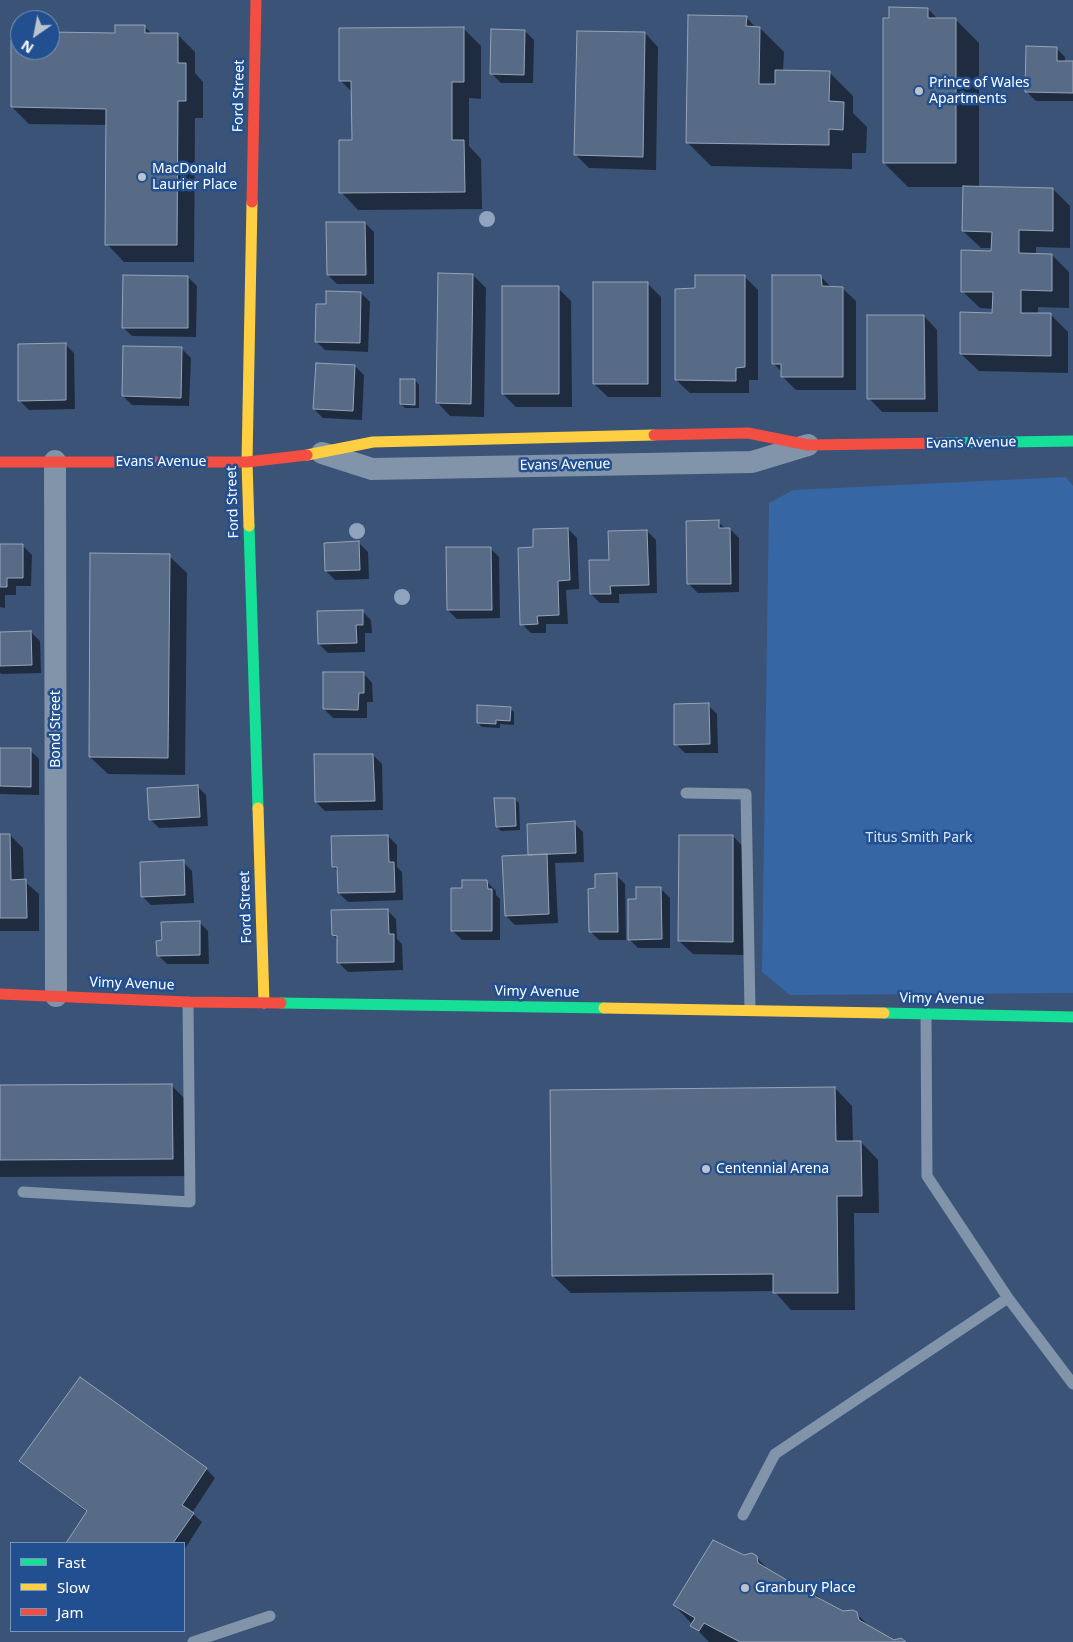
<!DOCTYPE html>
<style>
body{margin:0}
#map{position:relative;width:1073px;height:1642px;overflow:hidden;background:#3a5376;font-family:"Noto Sans",sans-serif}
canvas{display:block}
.legend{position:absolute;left:10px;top:1542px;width:175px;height:90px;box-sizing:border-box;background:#224f8f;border:1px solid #7a95bc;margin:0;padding:6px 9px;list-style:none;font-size:15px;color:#fff}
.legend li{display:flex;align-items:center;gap:10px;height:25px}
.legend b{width:25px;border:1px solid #7a95bc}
.north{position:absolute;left:10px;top:10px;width:50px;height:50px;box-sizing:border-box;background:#224f8f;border:1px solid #7a95bc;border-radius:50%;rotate:213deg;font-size:14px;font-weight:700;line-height:20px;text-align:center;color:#fff}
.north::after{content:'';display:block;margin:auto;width:18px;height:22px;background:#bac3cf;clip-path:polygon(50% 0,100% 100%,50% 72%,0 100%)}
</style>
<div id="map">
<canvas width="1073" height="1642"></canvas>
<ul class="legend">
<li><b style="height:6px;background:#16e098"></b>Fast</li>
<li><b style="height:6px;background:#ffcf43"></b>Slow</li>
<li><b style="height:6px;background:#f24e42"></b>Jam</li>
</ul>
<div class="north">N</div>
</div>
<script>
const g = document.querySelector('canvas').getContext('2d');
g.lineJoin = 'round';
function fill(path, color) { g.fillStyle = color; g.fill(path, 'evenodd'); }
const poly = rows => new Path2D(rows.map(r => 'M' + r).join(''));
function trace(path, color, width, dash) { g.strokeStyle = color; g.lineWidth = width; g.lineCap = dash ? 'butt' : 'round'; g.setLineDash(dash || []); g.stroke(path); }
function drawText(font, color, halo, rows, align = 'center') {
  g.font = font + ' "Noto Sans",sans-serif'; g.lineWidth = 5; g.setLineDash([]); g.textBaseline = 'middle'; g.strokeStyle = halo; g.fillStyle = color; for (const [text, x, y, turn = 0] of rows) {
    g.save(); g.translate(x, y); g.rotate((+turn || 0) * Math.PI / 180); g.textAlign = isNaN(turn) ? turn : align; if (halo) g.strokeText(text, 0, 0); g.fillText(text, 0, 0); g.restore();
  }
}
const green = poly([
 [1066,477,1073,486,1073,993,790,995,762,972,769,503,793,490]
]);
const shadow = poly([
 [928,9,938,19,955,19,979,43,979,187,1053,189,1070,206,1070,248,1036,247,1036,255,1052,255,1069,272,1069,308,1038,307,1038,314,1051,315,1068,332,1068,373,979,371,961,354,993,314,994,309,980,308,962,291,993,252,993,248,981,248,963,231,964,187,908,187,884,163,890,19],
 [746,17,756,28,760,28,784,52,783,71,829,72,853,96,853,113,867,127,866,153,852,153,852,169,711,166,687,142],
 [144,26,152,34,178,35,195,52,195,73,203,82,203,118,195,118,194,262,124,262,107,244,107,125,29,124,12,107,20,41,20,50,50,50,50,33,116,34],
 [463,28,481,46,481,99,469,98,469,146,481,159,482,209,358,210,341,192,353,141,353,93,340,80],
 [525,31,534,40,533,83,501,83,492,74],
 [645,33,658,47,656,170,589,168,576,155],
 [1056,48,1065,57,1065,62,1073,62,1073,101,1036,101,1027,92],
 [365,223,374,232,374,284,337,284,328,275],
 [473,275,486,288,484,417,450,416,437,402],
 [744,276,758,290,758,380,749,380,749,393,690,393,676,380,696,290],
 [188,277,197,286,196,337,132,336,123,327],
 [821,277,832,288,842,288,856,301,856,390,796,390,782,376,782,372,774,364],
 [647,283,661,297,661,397,608,397,594,384],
 [558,288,571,301,572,407,516,407,503,394],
 [361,293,370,302,368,352,325,350,316,341,327,306],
 [924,316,937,330,938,412,882,412,869,398],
 [65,344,74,353,75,409,29,410,20,401],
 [182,349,191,358,189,406,132,405,123,396],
 [355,366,364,375,362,420,323,418,314,409],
 [415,380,419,385,419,408,405,408,401,404],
 [718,522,726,529,730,529,739,538,739,592,698,593,689,584],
 [568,529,577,538,579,589,566,590,568,624,546,624,546,633,531,633,522,624,534,548],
 [647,531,656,540,657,593,619,594,619,603,600,603,591,594,610,561],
 [359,543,368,552,369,579,335,580,326,571],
 [0,545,23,546,32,555,31,586,16,586,16,595,5,595,5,608,0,607],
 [490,548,499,557,500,618,457,619,448,610],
 [169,556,187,573,185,775,108,774,90,757],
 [362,611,371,620,372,633,365,633,365,652,328,653,319,644],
 [31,632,40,641,41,673,2,674,0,673,0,633],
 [364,674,372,683,373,702,367,702,367,718,333,718,324,709],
 [708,705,717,714,718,753,685,753,676,744],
 [510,708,514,712,514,725,500,724,500,728,482,727,478,723],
 [0,749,30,750,39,759,39,795,0,794],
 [373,755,382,764,383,810,325,811,316,802],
 [197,786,206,795,208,826,159,828,150,819],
 [514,799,519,803,520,830,501,831,497,827],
 [574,823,583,832,584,862,555,863,558,923,515,925,506,916,529,856],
 [0,835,10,835,23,848,24,881,39,894,39,931,0,931],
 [388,836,397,845,397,867,402,872,403,900,348,902,339,893,338,872,333,866],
 [733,836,746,850,746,955,693,954,679,941],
 [183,862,192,871,194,903,151,905,142,896],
 [616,875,625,884,626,940,599,940,590,931,596,890],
 [487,882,496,891,496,895,500,899,500,940,462,940,453,931,463,889],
 [661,889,670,898,670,948,638,948,629,939,637,900],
 [387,910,396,919,397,939,402,944,403,970,348,972,339,963,338,940,333,935],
 [199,922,208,931,209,964,167,964,158,955,163,941],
 [172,1086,189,1103,190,1176,0,1177,0,1087],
 [835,1088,852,1106,853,1142,861,1142,878,1160,879,1213,854,1213,855,1310,791,1310,774,1291,571,1293,553,1276],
 [21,1460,206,1469,215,1478,192,1513,202,1522,184,1550,184,1543,67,1543,88,1513,30,1469],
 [744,1557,756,1557,772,1573,795,1586,806,1585,822,1600,843,1612,856,1613,873,1630,893,1642,905,1642,709,1642,674,1605]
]);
const building = poly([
 [889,7,928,8,928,18,956,18,956,163,883,163,883,18,889,18,889,7],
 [688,15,747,16,746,26,760,27,759,84,775,84,775,70,830,71,829,101,844,102,843,130,829,129,829,145,686,143,688,15],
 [115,25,145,25,145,33,178,33,178,63,186,63,186,101,178,101,177,245,105,245,106,109,11,107,11,40,20,40,20,50,50,50,50,32,115,33,115,25],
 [464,27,464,82,452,82,452,140,464,140,465,192,339,193,339,140,352,140,351,81,339,81,339,28,464,27],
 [491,29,525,30,524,75,490,74,491,29],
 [577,31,645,32,643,157,574,155,577,31],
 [1026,46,1057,47,1057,61,1073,61,1073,93,1025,92,1026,46],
 [963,186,1053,188,1053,231,1019,230,1019,253,1052,254,1052,291,1021,290,1021,313,1051,313,1051,356,960,354,960,312,992,313,993,292,961,292,961,250,991,251,992,232,962,231,963,186],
 [326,222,365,222,366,275,327,275,326,222],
 [438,273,473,274,471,404,436,403,438,273],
 [123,275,188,276,188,328,122,328,123,275],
 [695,275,745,275,745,367,736,368,736,381,675,380,675,289,695,288,695,275],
 [772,275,821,275,822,286,843,287,843,377,781,377,781,364,772,364,772,275],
 [593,282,648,282,648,384,593,384,593,282],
 [502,286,559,286,559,394,502,394,502,286],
 [326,291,361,292,360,343,315,342,316,304,326,304,326,291],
 [867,315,924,315,925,399,867,399,867,315],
 [66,343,66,400,18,401,18,344,66,343],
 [123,346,182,347,181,398,122,396,123,346],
 [316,363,355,365,353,411,313,409,316,363],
 [400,379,415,379,415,405,400,404,400,379],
 [719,520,719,528,730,528,731,584,687,584,686,521,719,520],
 [568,528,570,580,558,581,559,615,537,616,538,624,520,625,518,548,533,547,533,529,568,528],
 [647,530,649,585,610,586,611,594,590,594,589,560,609,560,608,531,647,530],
 [359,541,360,570,325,571,324,543,359,541],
 [0,544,23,544,23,578,7,578,7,587,0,587,0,544],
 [446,547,491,547,492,610,447,610,446,547],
 [90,553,170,554,168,758,89,757,90,553],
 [363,610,363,625,356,625,357,643,318,644,317,611,363,610],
 [31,631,32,665,0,666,0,632,31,631],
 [323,672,364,672,364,693,359,693,358,710,323,709,323,672],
 [709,703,710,744,674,745,674,704,709,703],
 [477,705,511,707,510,721,496,720,496,724,477,723,477,705],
 [0,748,31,748,31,787,0,786,0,748],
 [314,754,373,754,375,801,315,802,314,754],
 [198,785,200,817,149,820,147,788,198,785],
 [494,798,515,798,516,826,496,827,494,798],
 [575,821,576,853,528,855,527,824,575,821],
 [0,834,10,834,11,880,26,879,27,918,0,918,0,834],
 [388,835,389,862,394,862,395,892,338,893,337,867,332,867,331,836,388,835],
 [679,835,733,835,733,942,678,941,679,835],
 [547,854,549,914,505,916,502,856,547,854],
 [184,860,185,895,141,897,140,862,184,860],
 [617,873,618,932,589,932,588,889,595,888,595,874,617,873],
 [462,880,487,880,488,889,492,889,492,931,451,931,451,888,462,888,462,880],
 [636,887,661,887,662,939,628,940,628,899,636,899,636,887],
 [388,909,389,934,394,934,394,962,337,963,337,936,332,935,331,910,388,909],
 [200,921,200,955,157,956,156,941,162,940,161,922,200,921],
 [172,1084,173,1159,0,1160,0,1085,172,1084],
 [835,1087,836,1141,861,1141,862,1196,837,1196,838,1293,773,1293,773,1274,552,1276,550,1090,835,1087],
 [80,1377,207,1468,182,1505,194,1513,173,1543,66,1543,87,1511,19,1461,80,1377],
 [713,1540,744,1555,752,1553,757,1556,758,1563,795,1585,802,1582,807,1584,807,1592,843,1611,853,1610,857,1612,859,1620,894,1640,901,1638,906,1642,740,1642,704,1623,699,1631,690,1626,695,1618,673,1605,713,1540]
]);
const lane = poly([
 [686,793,746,794,750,1010],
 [926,1013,927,1176,1008,1298,1073,1384],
 [23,1192,190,1202,188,1002],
 [743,1515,775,1454,1008,1298],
 [193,1642,270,1616]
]);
const street = poly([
 [322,453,372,469,752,462,808,445],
 [55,461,56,996]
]);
const fast = poly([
 [942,443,1073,441],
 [249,526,258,808],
 [281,1003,604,1008],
 [884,1013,1073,1017]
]);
const slow = poly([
 [307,455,373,442,654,435],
 [249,526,247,462,252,202],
 [258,808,264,1003],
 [604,1008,884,1013]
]);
const jam = poly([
 [252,202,256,0],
 [654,435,748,433,808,445,942,443],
 [0,462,247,462,307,455],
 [0,994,188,1002,281,1003]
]);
const trees = [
 [487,219],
 [357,531],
 [402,597]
];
const markers = [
 [919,91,5,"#bac3cf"],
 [142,177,5,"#bac3cf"],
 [706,1169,5,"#bac3cf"],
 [745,1588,5,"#bac3cf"]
];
const poiNames = [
 ["Prince of Wales",929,83],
 ["Apartments",929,99],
 ["MacDonald",152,169],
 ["Laurier Place",152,185],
 ["Centennial Arena",716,1169],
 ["Granbury Place",755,1588]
];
const streetNames = [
 ["Ford Street",239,96,-89],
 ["Evans Avenue",971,443,-1],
 ["Evans Avenue",161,462],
 ["Evans Avenue",565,465,-1],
 ["Ford Street",233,502,-92],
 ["Bond Street",56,729,-90],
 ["Ford Street",246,907,-92],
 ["Vimy Avenue",132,984,2],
 ["Vimy Avenue",537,992,1],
 ["Vimy Avenue",942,999,1]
];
const parkNames = [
 ["Titus Smith Park",919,838]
];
fill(green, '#3766a5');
fill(shadow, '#0007');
fill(building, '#576b86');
trace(building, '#96a4b8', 1);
trace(lane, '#8294a9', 11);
trace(street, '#8294a9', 22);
trace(fast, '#16e098', 11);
trace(slow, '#ffcf43', 11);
trace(jam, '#f24e42', 11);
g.fillStyle = '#90a4be';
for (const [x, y] of trees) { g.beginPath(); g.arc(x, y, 8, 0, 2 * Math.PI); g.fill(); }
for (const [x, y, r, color] of markers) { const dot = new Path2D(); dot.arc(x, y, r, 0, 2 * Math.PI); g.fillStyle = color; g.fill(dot); trace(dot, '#224f8f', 2); }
drawText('14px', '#fff', '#224f8f', poiNames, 'left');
drawText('14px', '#fff', '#224f8f', streetNames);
drawText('14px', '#d7e6f9', '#224f8f', parkNames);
</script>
